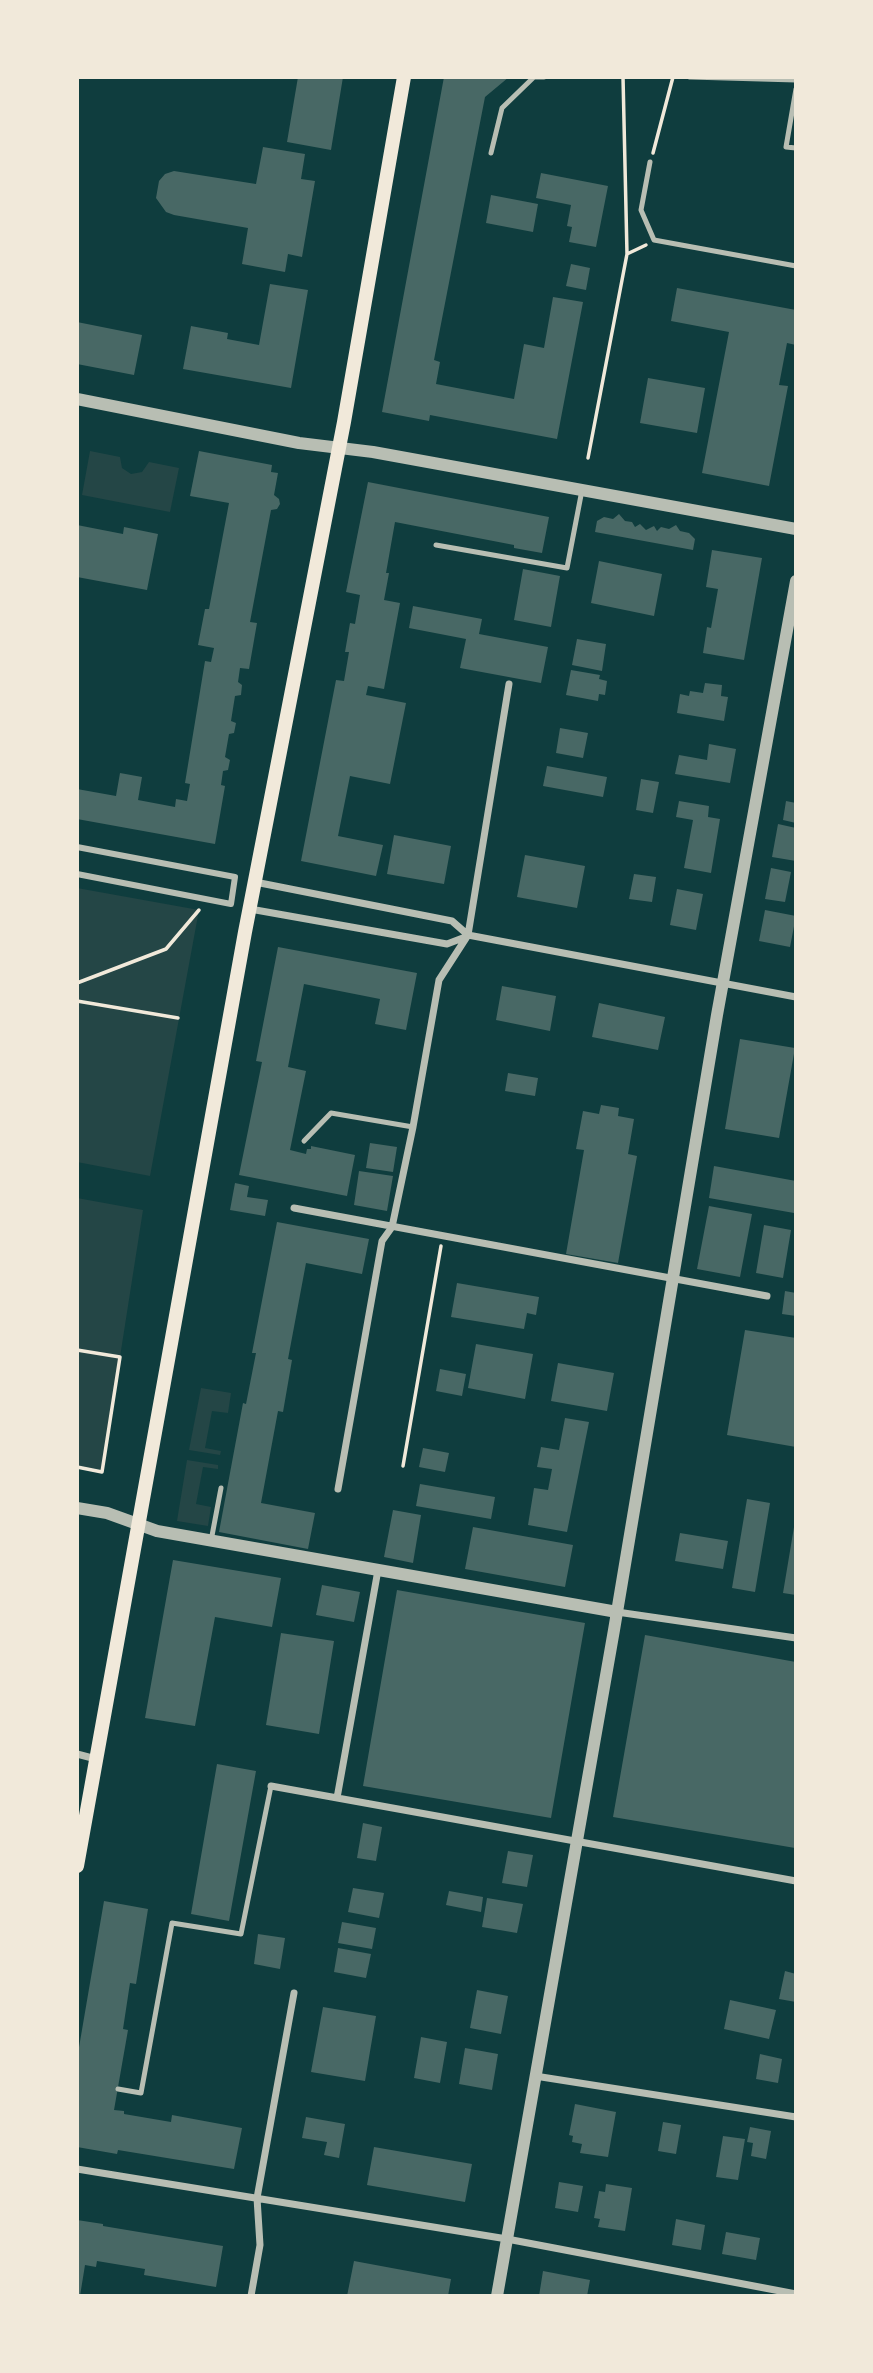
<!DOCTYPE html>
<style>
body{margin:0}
#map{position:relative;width:873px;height:2373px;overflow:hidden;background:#0f3d3e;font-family:Helvetica,sans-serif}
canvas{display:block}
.frame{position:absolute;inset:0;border:79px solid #f1e9da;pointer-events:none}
</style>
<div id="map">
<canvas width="873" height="2373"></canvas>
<div class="frame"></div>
</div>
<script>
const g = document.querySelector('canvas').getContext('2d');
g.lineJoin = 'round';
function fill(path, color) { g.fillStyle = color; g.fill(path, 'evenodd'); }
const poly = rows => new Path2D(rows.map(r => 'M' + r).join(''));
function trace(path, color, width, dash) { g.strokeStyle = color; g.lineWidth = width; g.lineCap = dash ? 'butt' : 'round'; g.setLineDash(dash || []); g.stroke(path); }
const green = poly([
 [90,451,120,457,122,468,131,474,142,472,149,462,179,468,170,512,82,495],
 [77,888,199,910,150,1176,77,1162],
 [77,1198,143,1210,102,1472,77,1467],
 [201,1388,231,1393,228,1413,212,1411,205,1448,221,1451,220,1455,189,1450],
 [187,1460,218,1465,218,1469,203,1467,196,1504,211,1507,208,1526,177,1521]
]);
const building = poly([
 [298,77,343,77,331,150,287,142],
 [444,77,509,77,485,97,434,360,440,362,436,384,514,399,524,344,544,348,553,297,583,302,557,439,430,415,429,421,382,412],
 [263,147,305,154,301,179,315,181,302,257,288,254,285,272,242,264,248,228,174,215,166,212,156,198,159,181,165,174,174,171,256,184],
 [541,173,608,186,596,247,569,242,572,227,567,226,571,205,536,198],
 [491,195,538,204,533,232,486,223],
 [571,264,590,268,586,290,566,286],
 [270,284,308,290,291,388,183,369,191,326,228,333,227,339,259,345],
 [677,288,796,310,796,345,787,343,779,385,788,386,769,486,702,473,729,332,671,321],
 [77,322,142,335,134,375,77,364],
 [648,378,705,388,697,433,640,423],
 [199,451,272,465,271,472,278,473,274,495,279,499,280,504,277,509,271,510,250,622,257,623,249,669,240,668,238,682,242,685,241,695,235,696,231,721,236,723,234,733,229,734,225,757,230,760,228,770,223,771,221,785,225,786,215,844,77,819,77,789,116,796,120,773,142,777,138,800,175,807,176,799,187,801,190,784,185,783,205,661,211,662,214,648,198,645,205,609,209,609,229,503,190,496],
 [368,482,549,517,542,553,514,548,514,545,395,522,386,573,389,573,384,600,400,603,384,689,368,686,366,695,406,703,390,784,350,776,338,836,383,845,376,876,301,861,336,680,344,681,349,652,345,652,350,623,355,624,360,595,346,592],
 [619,514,625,521,632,522,635,527,640,524,646,530,654,526,657,531,661,527,669,529,676,525,680,531,689,533,695,539,693,550,595,532,597,521,604,517,613,519],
 [77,525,123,534,124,527,158,534,147,590,77,577],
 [712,550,762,558,744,660,703,653,707,627,711,628,718,589,706,587],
 [599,561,662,574,654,616,591,603],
 [523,569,560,576,551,627,514,620],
 [413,606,482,619,479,634,548,647,541,683,460,668,466,639,409,628],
 [577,639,606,644,602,671,572,665],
 [571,670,600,675,599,679,607,681,605,695,599,694,598,701,566,695],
 [705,683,722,685,721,696,728,697,724,721,677,713,680,694,689,696,690,691,703,693],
 [560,728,588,733,583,758,556,753],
 [709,744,736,749,730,783,675,774,679,755,707,760],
 [547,766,607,777,603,797,543,786],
 [641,779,659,782,653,813,636,810],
 [679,801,709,806,708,817,720,819,711,873,684,868,693,820,676,817],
 [786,801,796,803,796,823,783,820],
 [778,824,796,828,796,861,772,857],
 [394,835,451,846,444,884,387,874],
 [525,855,585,866,577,908,517,897],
 [771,868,791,872,785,902,765,899],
 [634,874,656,877,652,902,629,899],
 [677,889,703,894,696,930,670,925],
 [765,910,796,916,790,947,759,941],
 [278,947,417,973,406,1030,375,1024,380,999,304,984,288,1067,306,1071,290,1150,306,1154,307,1149,311,1149,311,1146,355,1155,347,1196,239,1175,262,1062,256,1061],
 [502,986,556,996,550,1031,496,1020],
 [599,1003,665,1017,658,1050,592,1037],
 [740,1039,795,1048,779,1138,725,1129],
 [508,1073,538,1078,535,1096,505,1091],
 [601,1105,619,1108,618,1116,634,1119,628,1154,637,1156,618,1263,566,1254,584,1150,576,1149,583,1111,599,1114],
 [370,1143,397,1147,393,1172,366,1168],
 [714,1166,796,1181,794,1213,709,1198],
 [359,1171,393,1176,387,1211,354,1205],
 [235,1183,249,1186,247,1197,268,1200,265,1216,230,1210],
 [709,1206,752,1214,740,1277,697,1269],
 [277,1222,369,1239,362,1274,306,1263,288,1359,292,1360,283,1412,278,1411,261,1503,315,1513,308,1549,219,1532,243,1403,246,1404,256,1353,252,1353],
 [764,1225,791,1230,783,1278,756,1273],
 [457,1283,539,1297,536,1315,527,1313,524,1329,451,1317],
 [785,1291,796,1293,796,1316,782,1314],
 [745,1330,796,1338,796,1447,727,1435],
 [476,1344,533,1354,525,1399,468,1388],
 [558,1363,614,1373,607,1411,551,1401],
 [440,1369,466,1374,462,1396,436,1391],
 [565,1418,589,1422,567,1532,528,1525,534,1488,548,1490,552,1469,537,1467,541,1447,559,1450],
 [423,1448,449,1453,445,1472,419,1467],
 [420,1484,495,1497,491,1519,416,1506],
 [747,1499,770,1503,755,1592,732,1588],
 [393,1510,421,1515,413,1563,384,1557],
 [473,1527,573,1545,565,1587,465,1569],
 [794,1527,796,1528,796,1595,783,1593],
 [680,1533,728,1541,723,1569,675,1561],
 [173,1560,281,1578,272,1627,215,1617,195,1726,145,1718],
 [322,1585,360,1592,354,1622,316,1615],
 [397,1590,585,1623,551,1818,363,1786],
 [281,1633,334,1641,319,1734,266,1725],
 [645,1635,796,1662,795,1848,613,1817],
 [217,1764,256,1771,229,1921,191,1914],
 [363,1823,382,1827,376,1861,357,1858],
 [508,1851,533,1855,527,1887,502,1883],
 [353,1888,384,1893,379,1918,348,1912],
 [449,1891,483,1897,481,1912,446,1905],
 [487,1898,523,1904,517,1933,482,1927],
 [104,1901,148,1909,136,1984,130,1983,123,2029,128,2030,114,2110,124,2111,124,2114,171,2122,172,2115,242,2128,234,2169,118,2150,117,2154,77,2147,77,2059],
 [342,1922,376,1928,372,1949,338,1943],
 [258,1934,285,1938,280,1969,254,1964],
 [338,1948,371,1954,366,1978,334,1972],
 [785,1971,796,1974,796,2002,779,1999],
 [477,1990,508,1996,501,2034,470,2028],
 [730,2000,776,2010,769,2039,724,2029],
 [323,2007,376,2016,365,2081,311,2072],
 [421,2037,447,2042,440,2083,414,2078],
 [465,2048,498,2054,492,2090,459,2084],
 [760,2054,782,2059,778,2083,756,2079],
 [575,2104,616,2112,608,2157,580,2153,582,2144,572,2142,573,2136,569,2135],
 [306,2117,345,2124,339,2158,324,2155,327,2142,302,2138],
 [663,2122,681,2125,676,2154,658,2151],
 [750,2127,771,2131,766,2159,751,2156,753,2143,747,2142],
 [723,2136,745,2139,738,2180,716,2177],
 [374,2147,472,2164,465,2202,367,2185],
 [559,2182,583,2186,578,2212,555,2208],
 [606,2184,632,2188,625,2231,598,2227,600,2219,594,2218,599,2191,605,2192],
 [676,2219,705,2225,701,2250,672,2245],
 [77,2220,103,2224,103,2226,223,2246,216,2287,144,2275,145,2269,97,2261,96,2267,85,2265,80,2296,77,2296],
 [726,2232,760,2238,756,2260,722,2254],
 [354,2261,451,2279,448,2296,347,2296],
 [543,2271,590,2280,587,2296,539,2296]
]);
const path = poly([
 [653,153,673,77],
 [627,254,646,245],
 [588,458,627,254,623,77],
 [77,983,166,949,199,910],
 [77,1001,178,1018],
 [77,1350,120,1357,102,1472,77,1467],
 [403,1466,441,1246]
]);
const service = poly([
 [690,77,796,80],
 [796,89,786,147,796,148],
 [491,153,502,108,534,77,544,77],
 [650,162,641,210,654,240,796,266],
 [436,545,567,568,582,490],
 [304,1141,331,1113,413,1127],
 [211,1541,221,1488],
 [118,2089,141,2093,172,1923,241,1934,271,1786]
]);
const pedestrian = poly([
 [77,847,235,877,231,904,77,874]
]);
const minor = poly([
 [255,882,452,921,468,935,796,997],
 [250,909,447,944,468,936],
 [294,1208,767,1296],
 [338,1489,382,1241,392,1227,413,1127,439,980,468,935,509,684],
 [617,1612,796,1638],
 [77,1754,96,1759],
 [271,1786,796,1881],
 [337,1798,378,1570],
 [535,2076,796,2117],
 [77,2169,507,2239,796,2294],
 [251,2296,260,2245,257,2198,294,1993]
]);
const tertiary = poly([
 [77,399,299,443,373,452,796,529],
 [77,1508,107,1513,157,1531,617,1612],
 [497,2296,614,1630,717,1015,796,581]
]);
const secondary = poly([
 [77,1866,245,932,344,422,404,77]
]);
fill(green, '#244646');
fill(building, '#486865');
trace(path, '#f1e9da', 3.5);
trace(service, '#b8beb3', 5);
trace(pedestrian, '#b8beb3', 6);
trace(minor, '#b8beb3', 7);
trace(tertiary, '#b8beb3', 12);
trace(secondary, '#f1e9da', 14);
</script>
